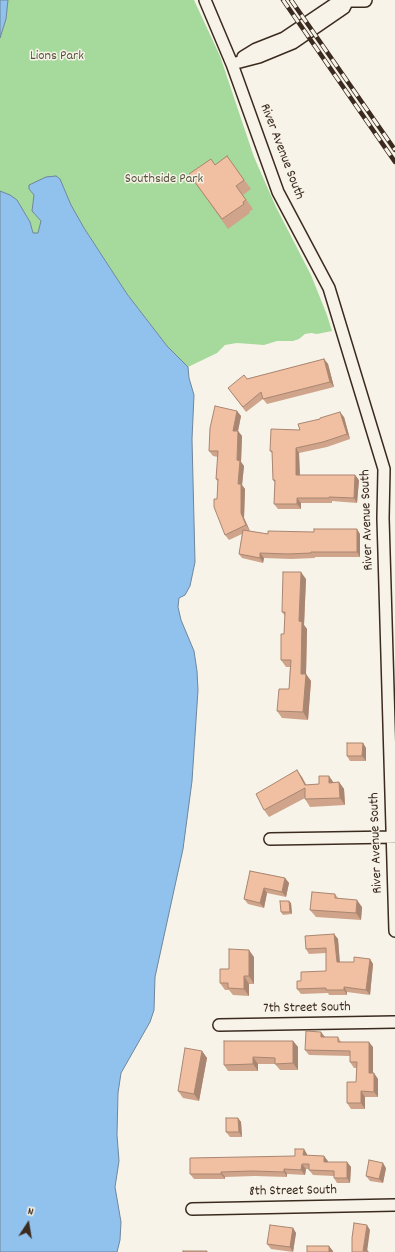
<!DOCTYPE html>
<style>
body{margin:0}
#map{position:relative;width:395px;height:1252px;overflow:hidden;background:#f7f3e8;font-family:Dekko,sans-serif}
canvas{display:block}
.north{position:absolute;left:8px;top:1204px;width:40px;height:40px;-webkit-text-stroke:3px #f7f3e8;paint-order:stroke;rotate:12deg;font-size:11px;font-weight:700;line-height:16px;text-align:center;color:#3b2a1e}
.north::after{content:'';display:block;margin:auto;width:14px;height:18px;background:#3b2a1e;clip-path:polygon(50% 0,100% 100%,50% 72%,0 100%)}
</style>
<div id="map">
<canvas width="395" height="1252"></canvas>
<div class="north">N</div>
</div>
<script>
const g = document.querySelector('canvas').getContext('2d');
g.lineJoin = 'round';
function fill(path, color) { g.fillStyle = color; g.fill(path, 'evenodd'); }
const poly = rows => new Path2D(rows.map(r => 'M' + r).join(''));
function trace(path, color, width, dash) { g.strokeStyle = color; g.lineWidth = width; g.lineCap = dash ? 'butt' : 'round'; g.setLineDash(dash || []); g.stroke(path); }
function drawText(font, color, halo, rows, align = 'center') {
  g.font = font + ' Dekko,sans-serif'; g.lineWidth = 3; g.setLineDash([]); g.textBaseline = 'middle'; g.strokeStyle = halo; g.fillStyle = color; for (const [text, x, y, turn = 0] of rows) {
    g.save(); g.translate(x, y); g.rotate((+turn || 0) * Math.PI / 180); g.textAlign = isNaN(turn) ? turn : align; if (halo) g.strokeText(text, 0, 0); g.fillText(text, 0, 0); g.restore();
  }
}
const green = poly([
 [8,0,194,0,220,56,254,157,276,207,311,275,327,315,332,331,317,334,311,333,305,334,299,339,293,341,277,341,264,345,237,343,225,345,217,353,188,367,167,346,127,294,84,228,71,205,60,179,29,189,34,195,32,211,41,221,39,233,33,233,30,222,17,200,0,191,0,38,6,19]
]);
const water = poly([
 [0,0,8,0,6,19,0,38,0,0],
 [56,176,60,179,71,205,84,228,127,294,167,346,188,367,189,378,194,395,192,439,195,562,190,586,185,595,179,598,178,607,181,620,194,651,197,671,198,690,192,781,183,849,155,977,154,1010,150,1022,121,1073,118,1093,117,1135,119,1161,115,1187,121,1222,120,1240,117,1252,0,1252,0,191,10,195,17,200,30,222,33,233,38,233,41,221,32,211,34,195,29,189,29,185,46,177,56,176]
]);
const minor = poly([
 [205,0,232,64,278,192,329,288,384,469,383,518,395,931],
 [243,57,256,49,284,38,339,1,348,0],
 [232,64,259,57,293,43,344,8,348,0],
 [270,839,395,837],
 [219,1025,395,1022],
 [192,1209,395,1205]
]);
const tertiary = poly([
 [348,0,365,0]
]);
const rail = poly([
 [283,0,395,162],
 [291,0,395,150]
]);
const wall = poly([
 [227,156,251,189,243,195,253,209,249,212,250,213,228,229,189,174,215,165],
 [324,359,328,364,334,387,267,404,263,399,246,412,228,388,247,379],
 [237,411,241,416,238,431,242,436,241,462,244,466,242,485,245,489,244,518,250,531,268,534,360,534,360,557,315,557,315,558,291,559,264,558,263,563,242,558,239,554,242,534,229,540,225,535,217,499,218,482,216,479,218,457,213,456,209,451],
 [344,417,350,439,327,447,299,453,300,475,355,475,359,480,357,503,332,501,332,503,301,503,301,509,278,509,274,504,275,483,273,480,272,453,270,451,300,430],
 [306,579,304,625,307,629,306,674,311,681,308,720,282,718,277,711,289,689,290,667,286,667,281,660,284,634,285,616,282,612],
 [363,743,366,748,366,761,350,761,347,756],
 [297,770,306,785,319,784,339,782,344,789,345,805,310,807,305,799,305,798,269,817,264,810],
 [250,871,285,878,289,883,286,897,267,893,264,908,248,904,244,899],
 [335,894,338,898,362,907,361,920,316,917,310,910],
 [291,903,292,914,283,915,281,912],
 [334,934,338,939,340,962,354,962,370,959,373,964,370,995,347,992,347,995,329,995,328,993,301,994,297,989,301,981,326,971,326,953,309,954,306,949],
 [254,957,254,984,249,984,249,996,233,995,229,990,225,990,220,983,229,969],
 [325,1037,338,1037,341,1042,373,1047,373,1073,378,1079,378,1097,365,1097,365,1109,351,1109,347,1103,356,1082,357,1068,354,1068,350,1062,350,1056,309,1055,305,1050],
 [293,1041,298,1047,298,1070,280,1070,275,1064,258,1064,258,1071,228,1071,224,1065],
 [202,1051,207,1058,199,1101,183,1098,178,1091],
 [238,1118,241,1122,242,1137,230,1137,226,1132],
 [307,1154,307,1156,324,1156,328,1162,347,1162,351,1167,350,1183,337,1183,334,1178,334,1176,313,1175,309,1170,309,1169,306,1169,305,1175,287,1174,287,1177,255,1176,225,1177,225,1179,194,1179,190,1174],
 [386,1168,383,1183,370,1181,366,1176],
 [293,1228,296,1233,293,1252,271,1249,267,1244]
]);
const shadedWall = poly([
 [324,359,328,364,334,387,330,382],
 [237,411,241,416,237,436,233,431],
 [340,412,344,417,350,439,347,434],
 [238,431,242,436,241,462,244,466,242,485,245,489,244,518,250,531,246,525,241,513,237,460],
 [296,448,299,453,300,480,296,475],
 [355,475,359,480,357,503,354,498],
 [297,498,301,503,301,509,297,504],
 [357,529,360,534,360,557,357,552],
 [260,553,264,558,263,563,260,558],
 [301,572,306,579,304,625,307,629,306,674,311,681,308,720,303,712,301,674,299,621],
 [363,743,366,748,366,761,362,756],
 [297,770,302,777,310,792,305,785],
 [329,776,334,783,329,783],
 [339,782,344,789,345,805,340,798],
 [285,878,289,883,286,897,282,892],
 [264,888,267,893,264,908,260,903],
 [357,900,362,907,361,920,356,913],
 [289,901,291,903,292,914,290,912],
 [334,934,338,939,340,967,337,962],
 [249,950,254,957,254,984,249,976],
 [370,959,373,964,370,995,366,990],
 [244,976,249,984,249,996,244,989],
 [344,987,347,992,347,995,344,990],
 [321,1032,325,1037,321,1037],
 [293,1041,298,1047,298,1070,293,1063],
 [369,1042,373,1047,373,1079,369,1073],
 [202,1051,207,1058,199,1101,194,1094],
 [253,1057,258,1064,258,1071,253,1064],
 [374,1073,378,1079,378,1097,374,1092],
 [361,1091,365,1097,365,1109,361,1103],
 [238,1118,241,1122,242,1137,239,1132],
 [304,1149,307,1154,307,1160,303,1155],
 [324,1156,328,1161,327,1167,324,1162],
 [347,1162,351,1167,350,1183,347,1178],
 [383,1163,386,1168,383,1183,379,1179],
 [302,1164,306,1169,305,1175,301,1170],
 [284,1169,287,1174,287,1177,284,1172],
 [221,1172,225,1177,225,1179,221,1174],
 [367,1225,370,1230,367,1252,363,1251],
 [293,1228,296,1233,293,1252,290,1247],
 [329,1246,333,1251,333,1252,329,1252]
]);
const building = poly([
 [227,156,244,180,236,186,246,200,243,202,244,204,222,219,189,174,211,159,215,165,227,156],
 [324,359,330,382,263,399,261,392,243,407,228,388,244,375,247,379,324,359],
 [215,406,237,411,233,431,238,431,237,460,240,461,238,484,241,484,241,513,246,525,225,535,214,507,214,499,217,499,218,479,216,479,218,451,209,451,210,428,215,406],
 [340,412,347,434,323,442,296,448,296,475,355,475,354,498,329,497,329,498,297,498,297,504,274,504,275,480,273,480,272,451,270,451,271,429,300,430,298,424,320,419,320,418,340,412],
 [314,529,357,529,357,552,311,552,311,553,288,554,260,553,260,558,239,554,243,530,268,534,268,531,314,532,314,529],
 [283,572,301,572,299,621,302,622,301,674,306,674,303,712,277,711,279,689,289,689,291,660,281,660,281,634,284,634,285,612,282,612,283,572],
 [347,743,363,743,362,756,347,756,347,743],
 [297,770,305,785,319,784,319,776,329,776,329,783,339,782,340,798,305,799,305,788,264,810,256,794,297,770],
 [250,871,285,878,282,892,264,888,260,903,244,899,250,871],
 [312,892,335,894,335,898,357,900,356,913,310,910,312,892],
 [280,901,289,901,290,912,281,912,280,901],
 [334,934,337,962,354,962,354,957,370,959,366,990,344,987,344,990,326,990,326,988,297,989,297,981,301,981,301,972,326,971,326,948,306,949,305,936,334,934],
 [229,949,249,950,249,976,244,976,244,989,228,988,228,983,220,983,220,969,229,969,229,949],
 [306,1031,321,1032,321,1037,338,1037,338,1042,369,1042,369,1073,374,1073,374,1092,361,1091,361,1103,347,1103,347,1082,356,1082,357,1062,350,1062,350,1051,305,1050,306,1031],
 [224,1041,293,1041,293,1063,275,1064,275,1058,253,1057,253,1064,224,1065,224,1041],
 [185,1048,202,1051,194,1094,178,1091,185,1048],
 [226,1118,238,1118,239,1132,226,1132,226,1118],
 [295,1149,304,1149,303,1155,324,1156,324,1162,347,1162,347,1178,334,1178,334,1171,309,1170,309,1164,302,1164,301,1170,284,1169,284,1172,252,1171,221,1172,221,1174,190,1174,190,1158,295,1156,295,1149],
 [369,1160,383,1163,379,1179,366,1176,369,1160],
 [354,1223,367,1225,363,1251,368,1251,368,1252,352,1252,352,1238,354,1223],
 [270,1225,293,1228,290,1247,267,1244,270,1225],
 [307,1246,329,1246,329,1252,307,1252,307,1246],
 [183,1251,207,1251,207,1252,183,1252,183,1251]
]);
const parkNames = [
 ["Lions Park",57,57],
 ["Southside Park",164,180]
];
const streetNames = [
 ["River Avenue South",281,152,69],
 ["River Avenue South",368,520,-92],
 ["River Avenue South",377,843,-92],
 ["7th Street South",307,1009,-1],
 ["8th Street South",293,1192,-1]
];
fill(green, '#a6da9c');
fill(water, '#90c2ed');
trace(water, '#6e859a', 1);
trace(minor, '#3b2a1e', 14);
trace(tertiary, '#3b2a1e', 16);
trace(minor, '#f7f3e8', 11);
trace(tertiary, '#f7f3e8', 13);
trace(rail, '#3b2a1e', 4.5);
trace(rail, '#f7f3e8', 3, [9]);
fill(wall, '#cfa48b');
fill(shadedWall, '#a98671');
fill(building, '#f1bfa2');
trace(building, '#a98671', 1);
drawText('14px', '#56563e', '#f7f3e8', parkNames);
drawText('14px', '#3b2a1e', '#f7f3e8', streetNames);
</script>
